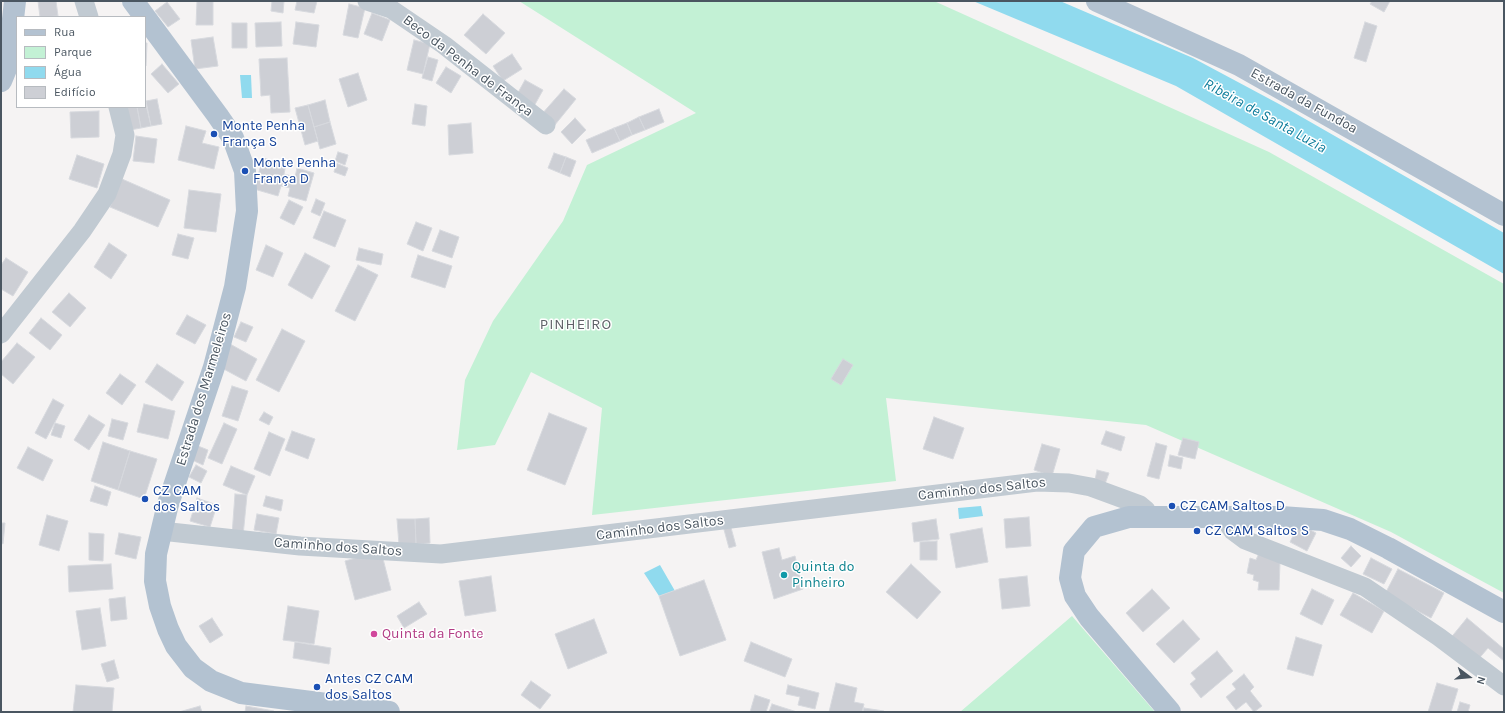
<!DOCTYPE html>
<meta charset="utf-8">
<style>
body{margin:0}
#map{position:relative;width:1505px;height:713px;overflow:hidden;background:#f5f3f3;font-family:Karla,sans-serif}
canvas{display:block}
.frame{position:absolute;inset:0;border:2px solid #4a5661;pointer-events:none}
.legend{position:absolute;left:16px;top:16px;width:130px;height:92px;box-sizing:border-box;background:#fff;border:1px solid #b7bbc0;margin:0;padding:5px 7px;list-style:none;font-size:12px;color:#4a5661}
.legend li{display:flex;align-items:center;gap:8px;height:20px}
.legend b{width:20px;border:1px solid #b7bbc0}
.north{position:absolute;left:1449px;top:657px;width:40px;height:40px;-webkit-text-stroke:3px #fff;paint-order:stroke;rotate:106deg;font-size:11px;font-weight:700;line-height:16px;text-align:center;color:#4a5661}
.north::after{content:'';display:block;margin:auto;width:14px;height:18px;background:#4a5661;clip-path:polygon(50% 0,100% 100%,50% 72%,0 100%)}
</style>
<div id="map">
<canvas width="1505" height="713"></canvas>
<div class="frame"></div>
<ul class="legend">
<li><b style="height:5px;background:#b3c2d1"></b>Rua</li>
<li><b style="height:11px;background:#c3f1d5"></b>Parque</li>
<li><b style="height:11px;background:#90daee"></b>Água</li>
<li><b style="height:11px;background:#cdcfd5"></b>Edifício</li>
</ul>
<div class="north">N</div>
</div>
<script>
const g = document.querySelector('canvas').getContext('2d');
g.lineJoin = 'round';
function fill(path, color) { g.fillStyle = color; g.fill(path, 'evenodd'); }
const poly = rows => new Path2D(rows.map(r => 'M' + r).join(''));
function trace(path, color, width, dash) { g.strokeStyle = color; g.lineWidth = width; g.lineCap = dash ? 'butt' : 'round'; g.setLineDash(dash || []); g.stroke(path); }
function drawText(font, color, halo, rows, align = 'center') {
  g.font = font + ' Karla,sans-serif'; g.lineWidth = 3; g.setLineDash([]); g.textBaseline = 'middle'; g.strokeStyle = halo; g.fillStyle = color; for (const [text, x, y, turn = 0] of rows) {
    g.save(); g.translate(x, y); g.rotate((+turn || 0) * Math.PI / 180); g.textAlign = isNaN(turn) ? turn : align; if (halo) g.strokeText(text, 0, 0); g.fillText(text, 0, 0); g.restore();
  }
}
const green = poly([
 [519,1,934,1,1269,152,1504,284,1504,593,1391,532,1146,425,886,398,896,481,592,515,602,408,531,372,495,445,457,450,465,380,493,321,563,221,587,165,696,113],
 [1072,616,1155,712,960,712]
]);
const water = poly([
 [973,1,1060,1,1193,58,1279,104,1504,233,1504,274,1176,86],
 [240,75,251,75,252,98,242,98],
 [981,506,983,516,959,519,958,508],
 [660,565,675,591,659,596,644,573]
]);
const building = poly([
 [38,1,56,1,58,16,40,17,38,1],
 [197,1,213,1,213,25,196,25,197,1],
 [272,1,284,1,283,13,271,11,272,1],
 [297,1,317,1,314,13,295,10,297,1],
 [1372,1,1390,1,1384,12,1370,4,1372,1],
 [167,2,180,19,168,27,155,11,167,2],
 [349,4,365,8,358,38,343,35,349,4],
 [372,13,390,20,382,41,364,34,372,13],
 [483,14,505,33,486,54,464,35,483,14],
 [281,22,282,46,256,47,255,23,281,22],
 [296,22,319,25,316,47,293,44,296,22],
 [1365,22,1377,26,1366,62,1354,58,1365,22],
 [232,23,247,23,247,48,232,48,232,23],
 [213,37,218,66,195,69,191,40,213,37],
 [414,40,430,44,423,74,407,70,414,40],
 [145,43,147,43,146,66,145,66,145,43],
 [512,54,522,69,503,81,493,66,512,54],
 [428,57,438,60,432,81,422,78,428,57],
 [287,58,290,112,271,113,270,95,261,96,259,59,287,58],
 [162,64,179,84,168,93,151,74,162,64],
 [446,67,461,76,451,93,436,83,446,67],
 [358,73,367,100,348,107,339,79,358,73],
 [525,80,543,90,533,108,515,98,525,80],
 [564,89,576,99,554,126,541,115,564,89],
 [157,99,162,124,151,126,146,101,157,99],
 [325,100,330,122,314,127,308,105,325,100],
 [145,101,151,126,141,128,137,107,145,107,145,101],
 [415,104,427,106,425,126,412,124,415,104],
 [308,105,318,141,305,145,295,108,308,105],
 [126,107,137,107,141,128,130,130,126,107],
 [659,109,664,122,645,130,639,117,659,109],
 [99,111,99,137,71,138,70,112,99,111],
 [639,117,645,130,632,135,627,123,639,117],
 [575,118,586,130,572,144,561,132,575,118],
 [330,122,336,144,320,149,314,127,330,122],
 [471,123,473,153,449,155,448,125,471,123],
 [627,123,632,135,620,141,614,128,627,123],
 [186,126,206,131,202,143,219,147,214,169,178,160,186,126],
 [614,128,620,141,592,153,586,140,614,128],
 [136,136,157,139,154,163,133,161,136,136],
 [338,152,348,155,345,165,335,161,338,152],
 [554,153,566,157,560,173,548,168,554,153],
 [77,155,104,164,97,188,69,179,77,155],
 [566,157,576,161,570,177,560,173,566,157],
 [263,158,286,164,284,174,295,177,297,168,314,173,306,201,288,196,290,188,281,186,278,196,254,189,263,158],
 [336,163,348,168,345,176,334,172,336,163],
 [122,179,170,200,158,227,110,207,122,179],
 [189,190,221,194,216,232,184,228,189,190],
 [316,199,325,203,320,216,311,212,316,199],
 [289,200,303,207,294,225,280,218,289,200],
 [324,211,346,220,335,247,313,238,324,211],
 [416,222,432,228,423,251,407,244,416,222],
 [440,230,459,237,452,258,432,251,440,230],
 [178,234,194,238,188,259,172,255,178,234],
 [109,243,127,255,111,279,94,267,109,243],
 [266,245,283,253,273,277,256,270,266,245],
 [359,248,383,254,381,265,356,260,359,248],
 [305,253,330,266,312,299,288,285,305,253],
 [418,255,452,266,445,288,411,277,418,255],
 [6,258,28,272,13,296,1,289,1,265,6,258],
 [358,265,378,275,355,321,335,311,358,265],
 [69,293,86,308,70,327,52,312,69,293],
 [187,315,206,325,195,344,176,334,187,315],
 [41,318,62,335,50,350,29,333,41,318],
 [241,322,253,327,246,342,234,337,241,322],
 [282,329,305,341,279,392,256,380,282,329],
 [17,343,35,357,13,384,1,374,1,362,17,343],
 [230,344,257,359,246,381,218,366,230,344],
 [843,359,853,365,841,385,831,379,843,359],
 [157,364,184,382,172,401,145,382,157,364],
 [120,374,136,385,122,405,106,393,120,374],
 [232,386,248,391,238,421,222,416,232,386],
 [53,399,64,405,46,439,35,433,53,399],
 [144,404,175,411,168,439,137,432,144,404],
 [264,412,273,417,269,425,259,420,264,412],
 [549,413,587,428,565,485,527,470,549,413],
 [89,415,105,425,89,450,74,440,89,415],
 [934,417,964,428,953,459,923,449,934,417],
 [112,419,128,423,123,440,108,436,112,419],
 [55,423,65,426,61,438,51,435,55,423],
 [224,423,237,429,222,464,208,458,224,423],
 [292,431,315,439,308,459,285,450,292,431],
 [1106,431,1125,437,1121,451,1101,444,1106,431],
 [269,432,285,439,270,476,254,469,269,432],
 [1183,438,1199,442,1195,459,1178,455,1183,438],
 [103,442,130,451,118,490,91,481,103,442],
 [1156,443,1167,446,1159,479,1147,476,1156,443],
 [1042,444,1060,449,1052,476,1034,470,1042,444],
 [198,446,208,450,203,465,192,460,198,446],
 [28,447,53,460,43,481,17,468,28,447],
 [130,451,157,459,144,499,118,490,130,451],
 [1170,455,1183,458,1181,469,1168,466,1170,455],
 [196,465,207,471,201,483,189,477,196,465],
 [231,466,255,476,247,495,223,485,231,466],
 [1097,470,1109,473,1105,484,1095,480,1097,470],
 [95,486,111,492,107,506,90,501,95,486],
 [235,494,247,495,243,536,232,535,235,494],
 [266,496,283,500,281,511,263,506,266,496],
 [197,498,217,505,210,527,190,521,197,498],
 [257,514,279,518,276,534,254,530,257,514],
 [47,515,68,521,59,551,39,545,47,515],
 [1029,517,1031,546,1006,548,1004,519,1029,517],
 [429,518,430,543,416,544,415,519,429,518],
 [397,519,415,519,416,544,399,545,397,519],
 [936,519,939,539,914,542,912,523,936,519],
 [1,523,5,523,3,544,1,543,1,523],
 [730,524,736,546,729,548,723,526,730,524],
 [1299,524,1316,533,1307,551,1290,542,1299,524],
 [982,528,988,562,956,568,950,534,982,528],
 [89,533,104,534,103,561,89,560,89,533],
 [119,533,141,537,136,559,115,554,119,533],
 [937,541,937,560,920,560,920,542,937,541],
 [1351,546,1361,556,1351,567,1341,558,1351,546],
 [779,548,782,560,795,556,803,589,774,599,762,552,779,548],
 [381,551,391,590,355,600,345,561,381,551],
 [1259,553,1280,562,1279,590,1258,590,1259,582,1253,580,1254,575,1247,573,1250,558,1256,560,1259,553],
 [1371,558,1392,569,1384,584,1363,574,1371,558],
 [111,564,113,589,69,592,68,566,111,564],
 [911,564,941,592,917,619,886,592,911,564],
 [1398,569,1444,593,1431,618,1385,594,1398,569],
 [491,576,496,611,465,616,459,581,491,576],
 [1027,576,1030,606,1002,609,999,579,1027,576],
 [704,580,726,640,680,656,659,596,704,580],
 [1152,589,1170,608,1143,632,1126,613,1152,589],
 [1312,589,1334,600,1322,625,1300,614,1312,589],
 [1353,593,1384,611,1372,633,1340,615,1353,593],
 [125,597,127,619,111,621,109,599,125,597],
 [419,602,427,614,404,628,397,616,419,602],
 [288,606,319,611,314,644,283,640,288,606],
 [100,608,106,646,82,650,76,611,100,608],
 [212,618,223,635,210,643,199,626,212,618],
 [1467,618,1504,649,1504,661,1488,648,1476,662,1449,640,1467,618],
 [594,619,607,653,568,669,555,634,594,619],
 [1183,620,1200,639,1174,663,1156,644,1183,620],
 [1296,637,1322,645,1313,676,1287,669,1296,637],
 [295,642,331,648,329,664,293,658,295,642],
 [751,642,792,659,785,677,744,661,751,642],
 [1217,651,1233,671,1201,698,1190,684,1196,679,1191,673,1217,651],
 [114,660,119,678,107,682,101,664,114,660],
 [1244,674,1254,687,1250,691,1262,706,1254,712,1246,702,1236,710,1226,697,1236,689,1232,684,1244,674],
 [531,681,551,695,540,709,521,695,531,681],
 [836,683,857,688,854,702,864,704,862,712,829,712,836,683],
 [1437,683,1458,689,1451,712,1428,712,1437,683],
 [76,685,114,688,112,712,73,712,76,685],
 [788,685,819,693,815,709,798,705,800,697,786,694,788,685],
 [755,695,770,700,766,712,750,712,755,695],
 [1460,702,1470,705,1468,712,1457,712,1460,702],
 [772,704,797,712,769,712,772,704],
 [200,706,202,712,179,712,200,706],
 [246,706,274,711,274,712,245,712,246,706],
 [864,708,884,711,884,712,863,712,864,708]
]);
const minor = poly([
 [84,1,89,17],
 [367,1,391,9,444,45,546,125],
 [1,334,82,231,107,194,122,154,125,135,118,107],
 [1224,518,1233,531,1245,540,1365,587,1439,637,1504,686],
 [161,531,300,546,441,554,1037,482,1069,483,1091,487,1140,505,1146,510,1149,518]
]);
const major = poly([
 [133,1,218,116,233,138,245,171,247,211,235,287,214,367,168,504,156,554,155,581,160,606,168,629,176,646,193,668,211,681,241,693,389,712],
 [1097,1,1239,65,1504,215],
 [1,81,8,64,15,1],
 [1170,712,1089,617,1075,596,1070,578,1074,551,1094,527,1129,517,1281,517,1323,520,1350,529,1388,548,1504,612]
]);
const markers = [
 [214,134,4,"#1a4fb4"],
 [245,171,4,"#1a4fb4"],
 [145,499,4,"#1a4fb4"],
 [1172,506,4,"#1a4fb4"],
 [1197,531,4,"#1a4fb4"],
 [784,575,4,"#0f9aa8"],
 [374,634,4,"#d1479c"],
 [317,687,4,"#1a4fb4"]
];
const streetNames = [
 ["Beco da Penha de França",468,66,37],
 ["Estrada da Fundoa",1304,101,29],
 ["Estrada dos Marmeleiros",204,389,-73],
 ["Caminho dos Saltos",982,489,-6],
 ["Caminho dos Saltos",660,528,-7],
 ["Caminho dos Saltos",338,547,4]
];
const transitNames = [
 ["Monte Penha",222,126],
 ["França S",222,142],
 ["Monte Penha",253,163],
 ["França D",253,179],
 ["CZ CAM",153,491],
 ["dos Saltos",153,507],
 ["CZ CAM Saltos D",1180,506],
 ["CZ CAM Saltos S",1205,531],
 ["Antes CZ CAM",325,679],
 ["dos Saltos",325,695]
];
const cultureNames = [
 ["Quinta do",792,567],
 ["Pinheiro",792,583]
];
const hotelNames = [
 ["Quinta da Fonte",382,634]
];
const waterNames = [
 ["Ribeira de Santa Luzia",1265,116,29]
];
const neighbourhoodNames = [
 ["PINHEIRO",576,325]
];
fill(green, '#c3f1d5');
fill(water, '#90daee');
fill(building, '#cdcfd5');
trace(building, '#d7d9de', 1);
trace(minor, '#c1cad2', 19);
trace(major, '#b3c2d1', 22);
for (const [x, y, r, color] of markers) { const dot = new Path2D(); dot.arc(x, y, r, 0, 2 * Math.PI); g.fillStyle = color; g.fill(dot); trace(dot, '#fff', 1.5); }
drawText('14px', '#4a5661', '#fff', streetNames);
drawText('14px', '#164399', '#fff', transitNames, 'left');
drawText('14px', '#0d838f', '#fff', cultureNames, 'left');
drawText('14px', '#b23c85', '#fff', hotelNames, 'left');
drawText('italic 15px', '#0c7c9b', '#fff', waterNames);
g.letterSpacing = '1px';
drawText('15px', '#5f6368', '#fff', neighbourhoodNames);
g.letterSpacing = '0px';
</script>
